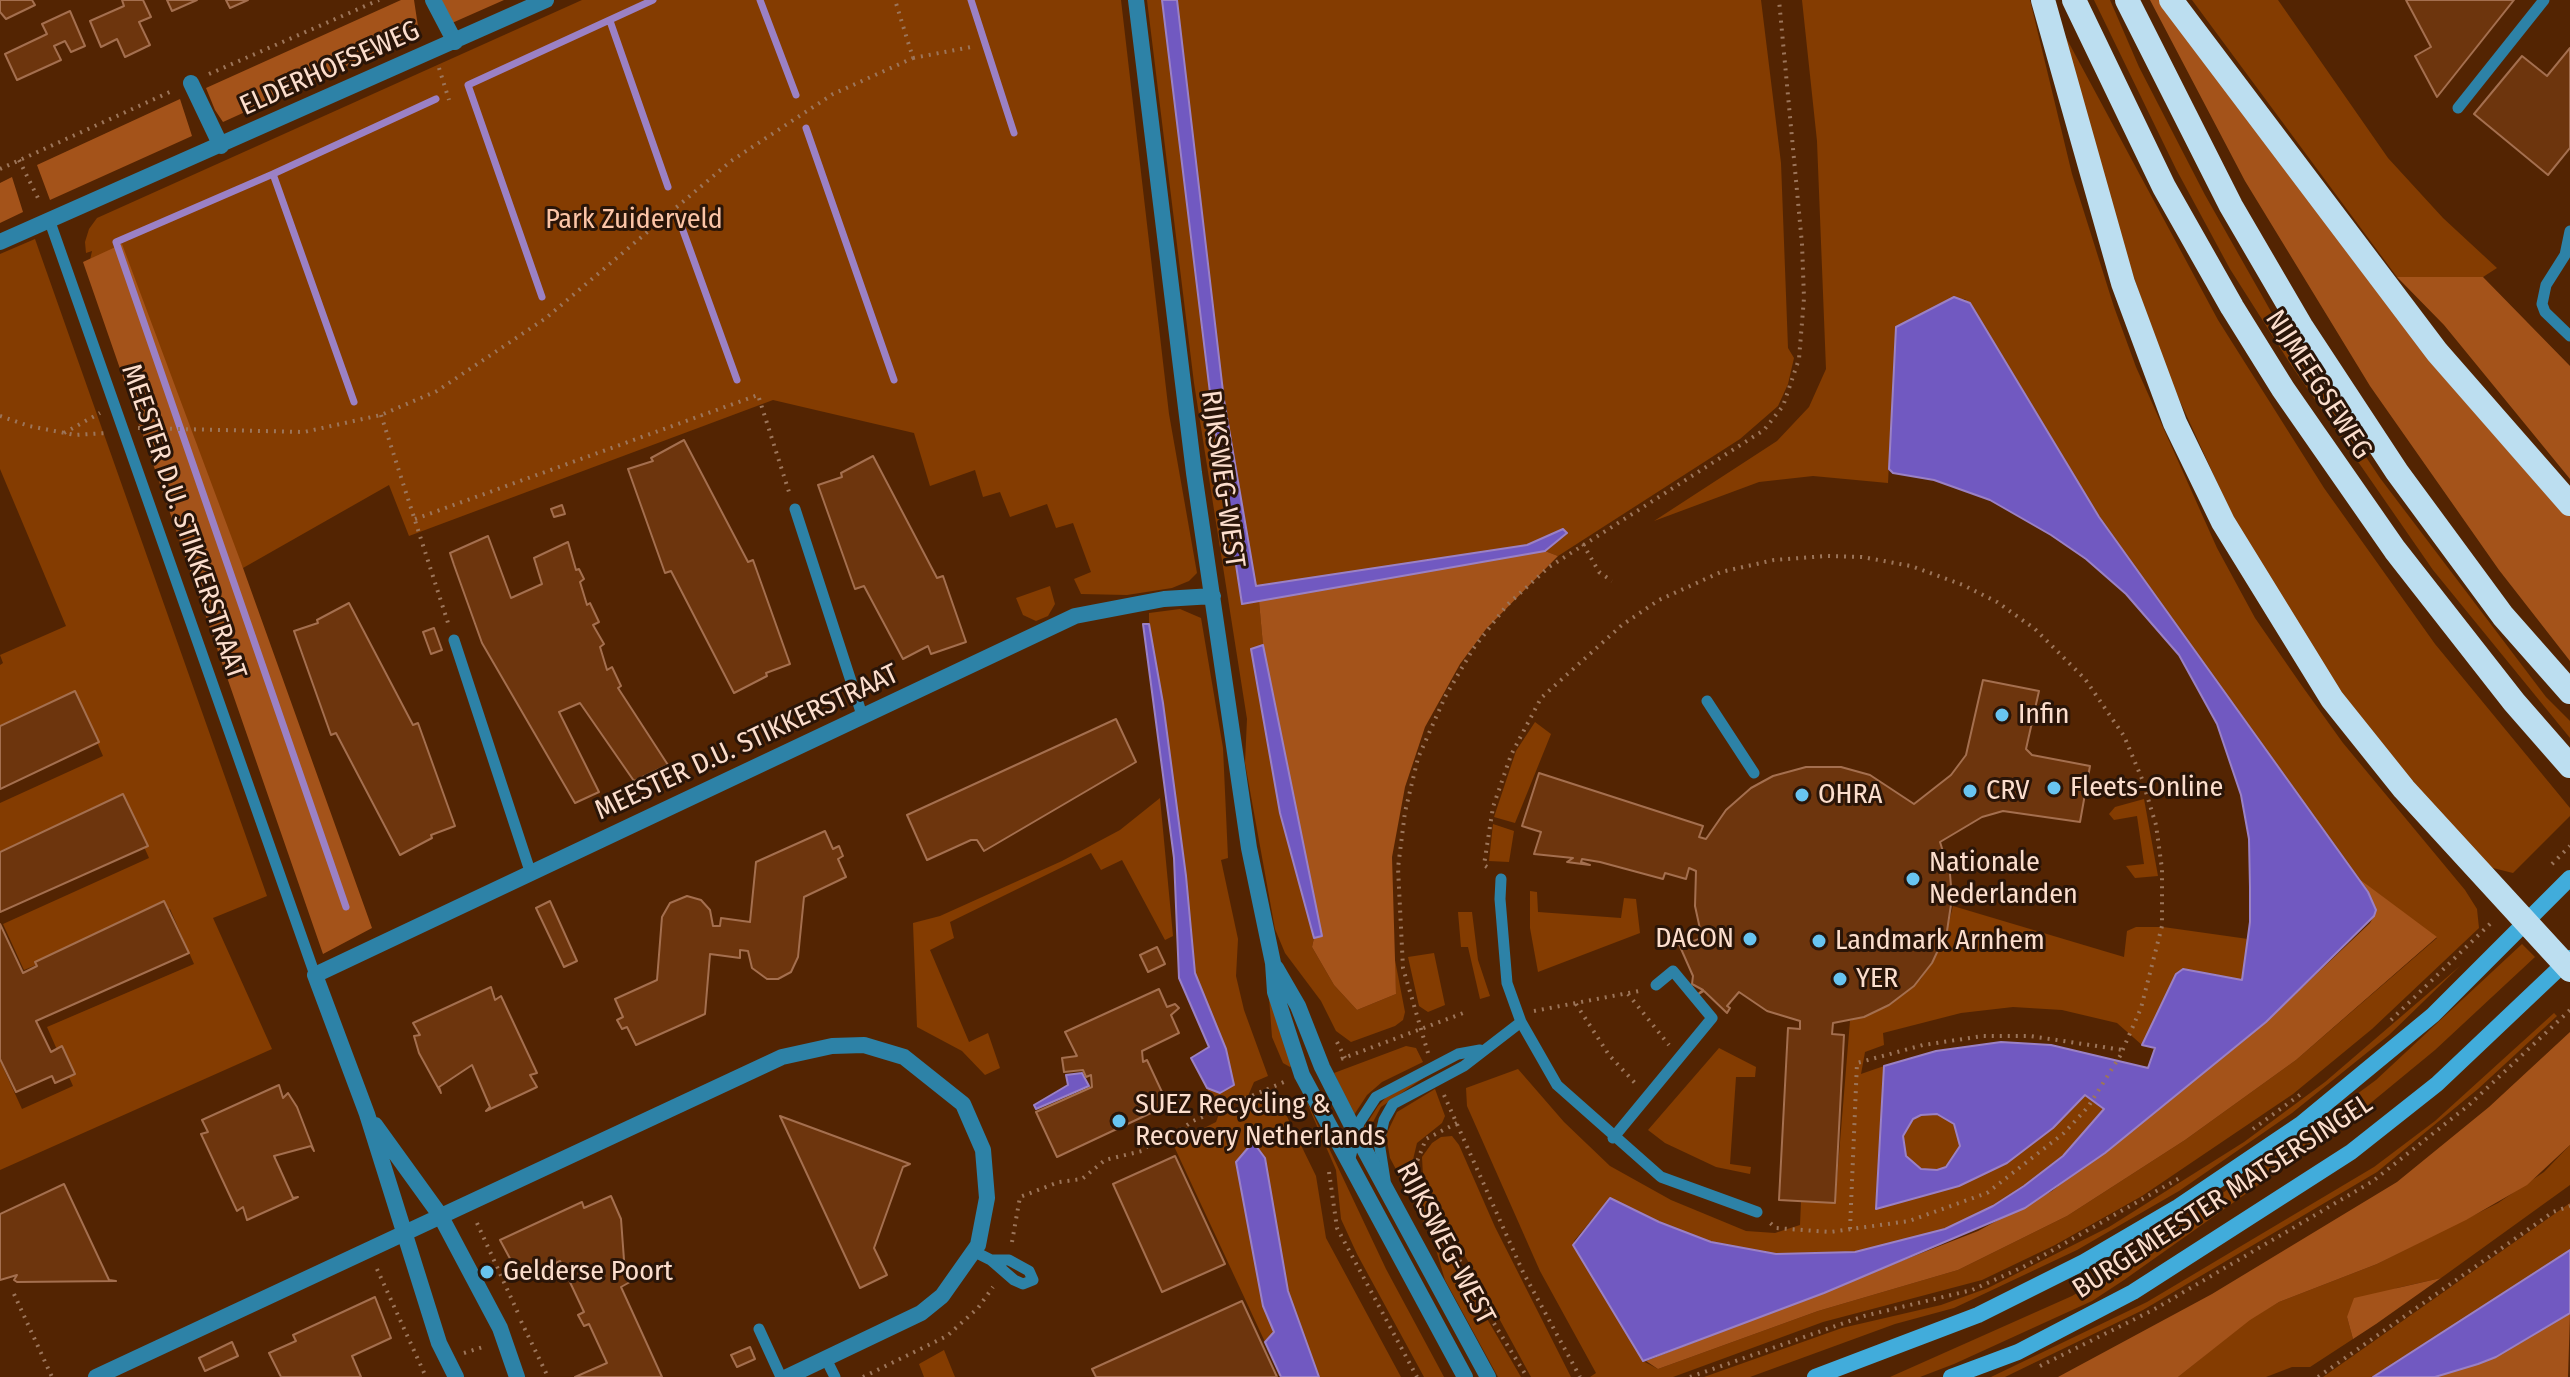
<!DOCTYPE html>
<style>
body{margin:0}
canvas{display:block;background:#532402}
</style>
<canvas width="2570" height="1377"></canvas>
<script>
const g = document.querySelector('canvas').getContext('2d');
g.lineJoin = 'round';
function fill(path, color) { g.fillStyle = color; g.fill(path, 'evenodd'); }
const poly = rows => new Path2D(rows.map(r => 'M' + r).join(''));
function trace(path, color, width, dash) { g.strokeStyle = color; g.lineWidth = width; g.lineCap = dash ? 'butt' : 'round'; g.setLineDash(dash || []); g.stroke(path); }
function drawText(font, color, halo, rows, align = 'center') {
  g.font = font + ' "Fira Sans Condensed",sans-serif'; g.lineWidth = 6; g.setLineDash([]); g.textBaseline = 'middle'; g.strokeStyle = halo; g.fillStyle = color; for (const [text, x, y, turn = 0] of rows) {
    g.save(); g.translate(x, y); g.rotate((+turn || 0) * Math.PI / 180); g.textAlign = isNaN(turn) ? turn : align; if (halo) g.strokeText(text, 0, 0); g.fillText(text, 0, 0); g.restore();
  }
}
const green = poly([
 [582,0,1121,0,1169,414,1197,573,1189,581,1172,588,1127,595,1081,594,1074,579,1091,572,1073,523,1056,528,1047,504,1010,517,1000,492,983,497,975,470,930,486,914,433,773,400,409,536,389,485,243,568,89,265,92,251,86,253,85,242,89,229,97,218],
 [1147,0,1162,0,1211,401,1242,604,1259,601,1263,645,1251,649,1280,813,1314,938,1312,947,1334,985,1357,1010,1396,994,1394,955,1405,1012,1403,1020,1395,1026,1351,1042,1336,1031,1321,1001,1285,953,1275,929,1245,763,1247,719,1194,383],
 [1177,0,1761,0,1781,163,1788,348,1794,358,1788,384,1778,406,1740,439,1558,556,1545,551,1567,534,1563,529,1527,545,1256,586,1224,400],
 [1802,0,2030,0,2072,174,2114,307,2136,367,2217,548,2255,618,2302,686,2343,743,2465,890,2477,909,2479,928,2372,1029,2293,1094,2142,1196,2055,1245,1982,1280,1823,1322,1673,1377,1590,1377,1596,1373,1540,1271,1467,1106,1466,1088,1518,1069,1564,1122,1610,1166,1671,1200,1746,1231,1775,1233,1800,1225,1801,1202,1835,1203,1850,1021,1889,1006,1921,979,1945,938,1953,906,2124,957,2127,931,2136,927,2163,927,2248,939,2242,980,2183,969,2176,974,2142,1045,2117,1023,2062,1010,2013,1007,1961,1013,1883,1033,1884,1045,1865,1052,1861,1074,1884,1066,1876,1209,1959,1186,2072,1109,2085,1094,2105,1109,2063,1156,2024,1186,1993,1206,1945,1229,1855,1252,1776,1254,1711,1242,1659,1222,1610,1198,1574,1241,1643,1361,1658,1369,1818,1311,1958,1270,2067,1216,2185,1140,2296,1060,2437,938,2354,875,2099,517,1965,299,1896,327,1888,483,1813,476,1759,482,1654,521,1777,441,1809,407,1826,369,1817,141],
 [2094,0,2110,0,2139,67,2205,195,2282,331,2380,478,2546,697,2570,721,2570,738,2433,570,2291,365,2230,269,2176,169],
 [2192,0,2278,0,2388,158,2443,218,2497,268,2483,277,2397,277],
 [2063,32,2218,320,2324,488,2435,644,2570,808,2570,816,2513,873,2485,866,2351,709,2237,526,2173,386,2146,313,2121,239],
 [35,239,267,896,213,918,272,1049,0,1170,0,1061,22,1109,73,1086,47,1027,194,964,170,909,24,970,3,924,149,858,126,806,0,863,0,803,103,756,81,705,0,739,0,665,3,663,0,655,66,626,0,469,0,254],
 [1050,586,1055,604,1048,616,1036,621,1023,615,1016,598],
 [1180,609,1201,618,1223,748,1228,858,1221,860,1238,939,1236,976,1244,1010,1268,1076,1254,1082,1248,1096,1217,1105,1213,1105,1207,1088,1220,1093,1213,1017,1204,1002,1195,973,1186,876,1149,624,1149,613],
 [1535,722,1551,734,1515,823,1494,817,1516,751],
 [1160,798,1173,936,1165,940,1122,860,1101,870,1091,853,950,922,954,938,930,950,969,1042,988,1033,1000,1068,985,1075,962,1051,917,1027,913,923,940,916,1062,861,1120,830],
 [2144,799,2158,876,2135,878,2126,866,2144,864,2137,816,2114,820,2109,814,2115,807],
 [1493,824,1514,831,1509,862,1489,861],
 [1530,891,1537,892,1538,912,1621,918,1624,898,1636,899,1640,933,1538,972,1530,928],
 [1458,912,1472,912,1478,960,1490,996,1480,999,1468,947,1461,947],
 [2522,944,2535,957,2435,1050,2350,1120,2124,1280,2092,1301,1954,1364,1920,1377,1890,1377,2072,1296,2125,1265,2376,1080],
 [1434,953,1445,1005,1428,1012,1419,1006,1408,957],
 [2460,966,2389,1035,2292,1113,2179,1191,2077,1250,1954,1308,1895,1324,1750,1377,1704,1377,1842,1328,1941,1305,1988,1288,2109,1227,2244,1142,2325,1082],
 [1269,997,1293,1065,1290,1067,1283,1063,1272,1037],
 [2554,1013,2557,1016,2478,1089,2377,1172,2143,1310,2005,1377,1991,1377,2147,1302,2374,1167,2435,1121],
 [1406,1046,1416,1048,1423,1062,1382,1082,1367,1095,1354,1115,1334,1073],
 [1719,1048,1756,1067,1755,1077,1736,1077,1730,1164,1751,1167,1750,1174,1716,1167,1665,1143,1648,1130],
 [1428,1075,1381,1107,1372,1124,1372,1146,1369,1144,1362,1131,1378,1106,1388,1095],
 [1301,1089,1386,1269,1444,1377,1424,1377,1357,1254,1341,1219,1336,1170],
 [1435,1089,1445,1116,1442,1123,1417,1143,1411,1168,1440,1230,1430,1234,1390,1158,1386,1135,1397,1112],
 [1259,1096,1262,1102,1277,1096,1316,1176,1326,1238,1401,1377,1319,1377,1288,1291,1265,1158,1248,1146,1236,1163,1263,1306,1274,1332,1265,1342,1173,1144,1186,1127,1194,1133,1216,1122,1219,1114,1249,1105],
 '1902 1142a29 29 0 1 1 58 0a29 29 0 1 1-58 0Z',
 [1452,1136,1459,1145,1495,1227,1571,1377,1531,1377,1428,1188,1423,1176,1422,1157,1432,1143,1441,1137],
 [2570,1145,2570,1185,2441,1278,2397,1288,2347,1317,2353,1339,2310,1367,2292,1367,2266,1377,2178,1377,2250,1319,2279,1302,2377,1264,2498,1203,2544,1172],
 [2570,1203,2570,1250,2373,1377,2323,1377],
 [1443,1238,1479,1305,1521,1377,1498,1377,1445,1280,1434,1243],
 [944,1350,955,1377,924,1377,919,1364]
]);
const forest = poly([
 [401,0,414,0,419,33,223,122,215,110,206,88],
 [440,0,504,0,452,23],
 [2150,0,2161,0,2570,515,2570,661,2499,570,2370,386,2245,181],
 [180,99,192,136,50,200,37,165],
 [12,177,23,212,0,223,0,183],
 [122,244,243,568,372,928,323,954,83,262],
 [2397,277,2483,277,2570,366,2570,479,2444,325],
 [1545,551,1558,556,1486,629,1460,664,1425,727,1405,787,1392,857,1396,994,1357,1010,1334,985,1312,947,1314,938,1321,935,1263,645,1259,601],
 [2354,875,2437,937,2296,1060,2185,1140,2067,1216,1958,1270,1818,1311,1658,1369,1646,1361,1978,1231,2052,1191,2266,1022,2370,923,2374,916,2368,892],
 [2570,1032,2570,1145,2527,1185,2466,1220,2377,1264,2279,1302,2250,1320,2178,1377,2058,1377,2212,1294,2397,1182,2489,1107],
 [2441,1278,2376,1324,2353,1339,2347,1317,2354,1298],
 [2570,1313,2568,1377,2435,1377,2478,1364]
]);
const water = poly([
 [1162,0,1177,0,1224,400,1256,586,1527,545,1563,529,1567,533,1545,551,1242,604,1211,401,1162,0],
 [1954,297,1970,303,2099,517,2368,892,2376,910,2374,916,2266,1022,2105,1153,2025,1208,1824,1293,1643,1361,1573,1245,1610,1198,1659,1222,1711,1242,1776,1254,1855,1252,1945,1229,1993,1206,2024,1186,2063,1156,2104,1109,2085,1095,2053,1128,2007,1163,1959,1186,1876,1209,1884,1066,1936,1051,2001,1042,2051,1045,2148,1068,2155,1048,2142,1045,2176,974,2183,969,2242,980,2250,922,2250,887,2249,839,2241,795,2217,724,2179,655,2126,594,2086,559,2051,535,1990,500,1934,480,1893,473,1889,469,1896,327,1954,297],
 [1937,1114,1954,1124,1960,1146,1946,1167,1937,1170,1921,1169,1906,1156,1903,1136,1913,1119,1921,1115,1937,1114],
 [1143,624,1149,624,1163,703,1186,876,1195,973,1226,1049,1234,1085,1220,1093,1207,1088,1191,1058,1209,1047,1179,978,1174,858,1143,624],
 [1263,645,1322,936,1314,938,1280,813,1251,649,1263,645],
 [1082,1073,1089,1086,1036,1109,1034,1105,1068,1085,1066,1075,1082,1073],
 [1253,1142,1265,1158,1288,1291,1319,1377,1281,1377,1265,1342,1274,1332,1263,1306,1236,1162,1253,1142],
 [2570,1250,2570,1313,2496,1357,2478,1364,2435,1377,2373,1377,2570,1250]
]);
const stream = poly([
 [760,0,796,95],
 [971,0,1014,133],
 [610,21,668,187],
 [806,128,894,380],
 [273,174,116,242,346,907],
 [681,225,737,380],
 [542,297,468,85,653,0],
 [354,402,273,174,436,99]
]);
const building = poly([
 [0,0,32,0,35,5,6,19,0,12,0,0],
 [122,0,143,0,151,17,139,22,150,45,125,57,117,39,101,47,90,21,124,6,122,0],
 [167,0,197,0,172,11,167,0],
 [226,0,248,0,230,8,226,0],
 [2406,0,2514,0,2437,97,2415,56,2431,47,2406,0],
 [70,11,85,46,71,52,65,41,54,46,61,60,17,80,5,54,47,34,42,24,70,11],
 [2570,48,2570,148,2548,175,2474,114,2522,56,2547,76,2570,48],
 [684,440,748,562,753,560,790,664,766,673,767,676,734,693,671,571,665,573,628,469,653,461,651,458,684,440],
 [873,456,937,578,943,576,966,642,931,654,928,646,903,659,864,586,855,589,818,485,842,477,841,473,873,456],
 [562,505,565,514,554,517,551,509,562,505],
 [488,536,511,598,542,584,534,558,568,542,576,570,579,569,584,579,580,582,587,605,590,603,599,622,593,625,604,644,600,647,607,670,612,667,621,686,618,688,668,765,634,781,580,703,559,712,599,792,575,803,482,643,454,565,450,553,488,536],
 [349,603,413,725,418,723,455,826,431,835,432,838,400,855,336,733,331,735,294,631,318,623,317,620,349,603],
 [434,628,442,650,431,654,423,632,434,628],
 [1983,680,2039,691,2026,749,2032,755,2090,766,2080,822,2003,811,1982,817,1940,842,1950,874,1952,898,1947,931,1932,963,1914,986,1889,1005,1864,1017,1833,1023,1832,1034,1844,1035,1835,1203,1779,1200,1788,1028,1800,1029,1800,1021,1767,1011,1739,992,1727,1006,1730,1008,1727,1013,1704,991,1697,995,1703,990,1692,984,1693,976,1678,942,1684,940,1685,944,1702,938,1695,906,1696,871,1689,868,1686,879,1665,873,1663,879,1600,862,1582,859,1581,862,1590,865,1567,862,1573,858,1534,854,1541,832,1522,826,1539,773,1703,826,1699,837,1706,839,1726,810,1751,788,1773,776,1806,767,1841,767,1870,775,1914,804,1951,775,1966,755,1983,680],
 [75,691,99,742,0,789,0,726,75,691],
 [1116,719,1136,762,984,851,977,840,971,840,927,860,907,815,1116,719],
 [123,794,148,846,0,912,0,852,123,794],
 [825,831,833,849,839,846,843,856,838,859,846,877,804,897,798,957,791,972,778,979,767,979,752,968,748,951,740,950,740,958,710,954,705,1014,636,1045,627,1027,622,1029,617,1020,623,1017,615,999,657,980,662,917,670,903,687,896,701,900,710,910,713,926,720,926,721,918,750,922,756,862,825,831],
 [164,901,189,953,36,1021,51,1052,62,1046,75,1074,55,1083,52,1076,16,1092,0,1059,0,924,23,973,37,966,35,962,164,901],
 [550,901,577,961,564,967,536,908,550,901],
 [1157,947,1165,964,1148,972,1140,955,1157,947],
 [491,987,495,1000,501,996,537,1073,530,1075,537,1087,486,1111,490,1107,472,1065,439,1087,441,1093,419,1053,414,1036,420,1035,413,1023,491,987],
 [1159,989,1167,1007,1175,1004,1179,1008,1171,1015,1179,1033,1142,1051,1143,1062,1147,1060,1168,1105,1057,1157,1036,1112,1092,1087,1091,1075,1086,1077,1083,1070,1064,1072,1062,1058,1077,1056,1065,1032,1159,989],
 [279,1085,283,1098,288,1093,297,1107,314,1151,311,1146,274,1156,293,1198,298,1197,247,1220,243,1207,237,1211,201,1134,208,1132,202,1120,279,1085],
 [780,1116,910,1164,903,1167,874,1248,887,1275,860,1288,780,1116],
 [1175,1156,1225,1264,1162,1292,1113,1184,1175,1156],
 [64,1184,109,1280,116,1281,17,1282,14,1280,17,1275,0,1280,0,1214,64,1184],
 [611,1196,621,1219,624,1260,630,1282,621,1287,662,1377,575,1377,607,1363,589,1324,584,1326,578,1315,584,1312,560,1261,521,1279,500,1240,582,1202,584,1208,611,1196],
 [375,1297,391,1338,352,1356,361,1377,281,1377,269,1353,296,1341,293,1335,375,1297],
 [1242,1301,1277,1377,1096,1377,1092,1369,1242,1301],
 [232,1342,238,1356,205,1371,199,1358,232,1342],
 [750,1347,755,1359,737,1367,731,1355,750,1347]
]);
const path = poly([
 [913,58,971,47],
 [439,68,449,100],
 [209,74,379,0],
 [19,160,40,202],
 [0,169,172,91],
 [381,415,449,626],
 [0,416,29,426,75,435,106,433],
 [138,428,304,432,381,415,437,391,546,318,731,161,833,94,913,58,895,0],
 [64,433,100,413],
 [415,519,758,395,789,492],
 [1583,544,1599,572,1612,581],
 [2552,864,2570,846],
 [1487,867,1484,865,1493,807,1511,755,1541,698,1622,625,1659,600,1721,572,1774,560,1826,556,1862,557,1911,566,1963,585,1997,602,2035,629,2085,679,2124,736,2142,779,2156,825,2162,869,2162,926,2141,1008,2120,1056,2088,1107,2064,1133,1987,1193,1909,1221,1830,1232,1776,1228,1769,1222],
 [1628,994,1669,1045],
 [1576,1004,1609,1055,1635,1083],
 [1534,1011,1639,991],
 [2391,1020,2494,920],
 [1337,1042,1345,1058],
 [1428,1053,1403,968,1398,868,1405,812,1418,758,1445,697,1473,649,1507,605,1549,567,1764,430,1783,406,1799,359,1804,298,1802,244,1779,0],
 [1341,1059,1466,1012],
 [1444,1095,1523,1272,1580,1377],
 [1457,1123,1426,1139,1416,1164,1419,1181,1482,1304,1527,1377],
 [2253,1129,2301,1094],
 [1329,1172,1337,1228,1417,1377],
 [477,1223,518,1313],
 [1850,1229,1857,1063,1923,1045,1983,1036,2030,1036,2123,1050],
 [1012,1242,1020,1197,1059,1182,1082,1179,1105,1160,1142,1151,1159,1136,1174,1134,1193,1121,1284,1082],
 [377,1269,426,1377],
 [14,1294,52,1377],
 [521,1321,548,1377],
 [464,1353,486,1346],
 [2040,1366,2153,1310,2373,1181,2469,1105,2570,1010],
 [863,1377,947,1336,978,1308,993,1287],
 [1690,1377,1864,1316,1972,1290,2023,1267,2183,1176],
 [2318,1377,2553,1212,2570,1206]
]);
const lane = poly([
 [2458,108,2544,0],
 [50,222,315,975],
 [2570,231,2565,255,2546,285,2542,304,2545,312,2570,336],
 [795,509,863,718],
 [454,640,531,874],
 [1707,701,1754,773],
 [1501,879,1500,899,1507,983,1521,1022],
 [1613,1138,1712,1018,1673,971,1656,985],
 [1349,1162,1359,1123,1376,1097,1458,1054,1480,1050],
 [1385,1180,1379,1142,1384,1120,1393,1104,1464,1066,1521,1022,1557,1085,1661,1177,1757,1212],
 [975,1252,991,1260,1014,1280,1023,1284,1033,1280,1029,1271,1009,1260,991,1260],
 [759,1329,781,1377],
 [826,1359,835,1377]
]);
const street = poly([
 [433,0,455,42],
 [1136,0,1194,473,1249,848,1273,963,1275,992,1302,1075,1465,1377],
 [191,83,221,146],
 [0,242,546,0],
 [1276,968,1298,1006,1322,1067,1356,1134,1488,1377],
 [375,1125,440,1215,500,1328,517,1377],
 [96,1377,782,1057,832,1046,864,1045,904,1057,963,1104,983,1150,987,1198,978,1245,942,1296,921,1313,787,1377],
 [456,1377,439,1343,367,1114,315,975,1075,616,1164,599,1213,596]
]);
const secondary = poly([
 [1815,1377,1978,1315,2084,1262,2178,1207,2301,1124,2433,1015,2570,878],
 [1951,1377,2018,1352,2133,1292,2351,1152,2437,1084,2570,958]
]);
const highway = poly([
 [2043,0,2123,283,2175,423,2223,522,2332,699,2404,789,2570,970],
 [2074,0,2164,187,2232,307,2283,389,2395,550,2514,702,2570,766],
 [2127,0,2231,206,2301,326,2397,472,2503,616,2570,692],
 [2171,0,2437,352,2570,504]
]);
const markers = [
 [2002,715,8,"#68c4f0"],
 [2054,788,8,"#68c4f0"],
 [1970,791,8,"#68c4f0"],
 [1802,795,8,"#68c4f0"],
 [1913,879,8,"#68c4f0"],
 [1750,939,8,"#68c4f0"],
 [1819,941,8,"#68c4f0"],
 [1840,979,8,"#68c4f0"],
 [1119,1121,8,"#68c4f0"],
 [487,1272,8,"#68c4f0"]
];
const streetNames = [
 ["ELDERHOFSEWEG",330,69,-24],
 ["NIJMEEGSEWEG",2318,385,57],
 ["RIJKSWEG-WEST",1222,479,82],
 ["MEESTER D.U. STIKKERSTRAAT",183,522,71],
 ["MEESTER D.U. STIKKERSTRAAT",747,743,-25],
 ["BURGEMEESTER MATSERSINGEL",2223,1197,-33],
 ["RIJKSWEG-WEST",1445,1244,62]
];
const parkNames = [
 ["Park Zuiderveld",634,220]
];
const poiNames = [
 ["Infin",2018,715],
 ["Fleets-Online",2070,788],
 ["CRV",1986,791],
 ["OHRA",1818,795],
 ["Nationale",1929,863],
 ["Nederlanden",1929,895],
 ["DACON",1734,939,"right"],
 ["Landmark Arnhem",1835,941],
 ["YER",1856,979],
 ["SUEZ Recycling &",1135,1105],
 ["Recovery Netherlands",1135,1137],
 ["Gelderse Poort",503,1272]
];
fill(green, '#843c01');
fill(forest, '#a4531a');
fill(water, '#7159c1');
trace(water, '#9b81c5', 2);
trace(stream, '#9b81c5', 7);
fill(building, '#6d350d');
trace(building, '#a46f4f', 2);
trace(path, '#9c755a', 4, [2, 6]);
trace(lane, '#2d82a7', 11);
trace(street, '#2d82a7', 16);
trace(secondary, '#41acdb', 16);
trace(highway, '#bcdef0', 24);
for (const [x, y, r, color] of markers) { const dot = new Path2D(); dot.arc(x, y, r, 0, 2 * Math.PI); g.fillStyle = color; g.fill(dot); trace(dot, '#2a1508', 3); }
drawText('28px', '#fcdecd', '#2a1508', streetNames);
drawText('28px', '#fcc5a7', '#2a1508', parkNames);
drawText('28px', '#fcdecd', '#2a1508', poiNames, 'left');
</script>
